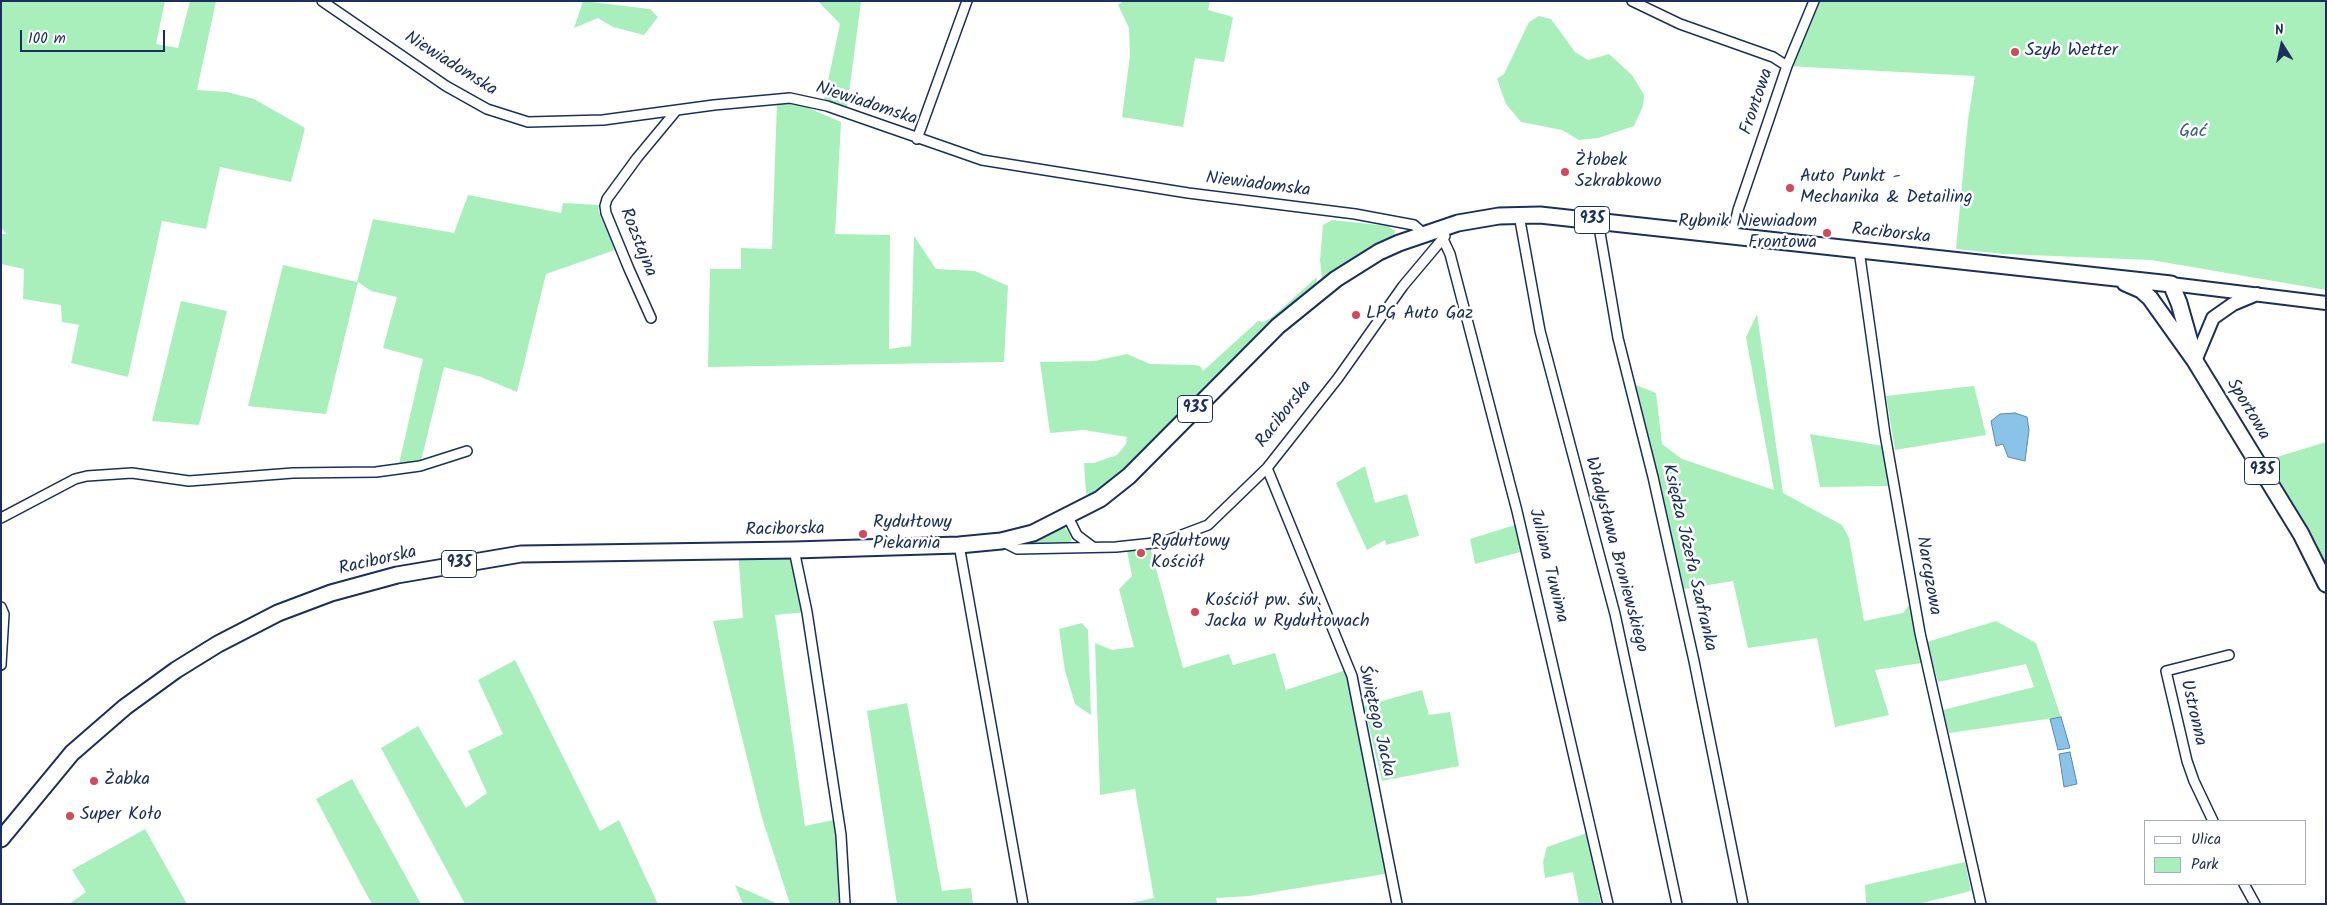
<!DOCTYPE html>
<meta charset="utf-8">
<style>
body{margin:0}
#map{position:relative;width:2327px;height:905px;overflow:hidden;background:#fff;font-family:Kalam,sans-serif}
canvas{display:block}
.frame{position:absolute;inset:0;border:2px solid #1b2f5e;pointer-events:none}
.legend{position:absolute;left:2144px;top:820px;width:162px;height:65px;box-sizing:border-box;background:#fff;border:1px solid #a4acbf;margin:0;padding:6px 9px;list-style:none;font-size:15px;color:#1b2f5e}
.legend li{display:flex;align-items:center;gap:10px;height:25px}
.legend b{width:25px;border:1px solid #a4acbf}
.north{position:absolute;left:2257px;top:20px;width:50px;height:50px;-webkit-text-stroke:4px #fff;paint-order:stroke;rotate:350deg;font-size:14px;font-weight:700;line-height:20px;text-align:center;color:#1b2f5e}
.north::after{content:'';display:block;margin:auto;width:18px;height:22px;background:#1b2f5e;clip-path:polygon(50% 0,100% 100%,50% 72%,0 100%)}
.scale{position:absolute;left:20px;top:30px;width:145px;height:22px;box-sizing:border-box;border:2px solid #1b2f5e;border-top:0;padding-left:6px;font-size:15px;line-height:18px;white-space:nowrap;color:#1b2f5e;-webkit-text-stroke:4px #fff;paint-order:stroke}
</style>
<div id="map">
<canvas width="2327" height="905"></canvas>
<div class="frame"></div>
<ul class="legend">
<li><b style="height:6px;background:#fff"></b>Ulica</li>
<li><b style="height:14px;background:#a8efbc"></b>Park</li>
</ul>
<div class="north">N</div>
<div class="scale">100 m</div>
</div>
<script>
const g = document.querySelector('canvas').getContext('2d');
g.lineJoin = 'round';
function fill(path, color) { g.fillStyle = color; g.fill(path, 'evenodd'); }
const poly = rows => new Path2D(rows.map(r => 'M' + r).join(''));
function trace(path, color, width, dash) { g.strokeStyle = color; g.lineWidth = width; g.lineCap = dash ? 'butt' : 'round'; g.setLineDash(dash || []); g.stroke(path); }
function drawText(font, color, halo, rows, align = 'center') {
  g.font = font + ' Kalam,sans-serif'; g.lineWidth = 5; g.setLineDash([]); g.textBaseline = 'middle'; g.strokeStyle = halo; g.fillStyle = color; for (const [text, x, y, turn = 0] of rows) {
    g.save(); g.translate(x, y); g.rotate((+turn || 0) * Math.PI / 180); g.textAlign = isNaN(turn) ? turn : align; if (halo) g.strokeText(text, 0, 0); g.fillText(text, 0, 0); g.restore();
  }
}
const green = poly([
 [1,1,165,1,156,44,178,48,190,1,216,1,197,90,227,92,254,99,305,128,291,182,220,167,206,229,162,221,128,377,71,363,79,325,62,322,61,305,23,299,24,269,1,264,1,234,7,234,1,228],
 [583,1,650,9,658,17,644,35,613,27,598,18,574,28],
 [818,1,861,1,847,108,824,100,840,24],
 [1123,1,1210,1,1208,10,1233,17,1224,62,1195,58,1183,127,1122,117,1130,55,1129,28,1118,5],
 [1819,1,2326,1,2326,290,2151,260,2004,254,1956,249,1968,120,1975,76,1787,66],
 [1539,16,1551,19,1575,52,1588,60,1609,54,1632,75,1644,95,1643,106,1634,126,1598,138,1579,140,1562,130,1521,122,1506,104,1497,79,1504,74,1529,22],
 [777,102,797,103,841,122,835,234,890,235,889,349,911,346,914,236,936,269,975,271,1008,286,1004,362,708,367,710,269,741,269,741,248,772,249],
 [468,195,561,213,563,203,599,205,598,210,615,250,546,274,517,392,481,377,444,367,421,461,399,464,423,359,383,348,397,297,371,291,358,282,326,414,248,406,283,265,357,282,373,219,454,233],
 [1332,220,1388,226,1395,231,1394,235,1374,244,1322,279,1320,260,1323,225],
 [1317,277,1316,284,1139,459,1090,497,1086,493,1084,463,1094,463,1117,455,1126,444,1127,437,1084,430,1050,433,1040,362,1094,361,1127,354,1150,364,1195,365,1200,366,1203,371,1258,321,1264,322,1271,318],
 [181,301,227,311,199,425,152,421],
 [1757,314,1783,493,1842,525,1849,538,1864,621,1903,613,1909,605,1922,663,1875,670,1889,715,1835,727,1817,638,1748,648,1733,581,1684,589,1636,385,1656,393,1662,444,1682,459,1774,490,1746,337],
 [1974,386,1986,435,1895,450,1886,396],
 [1810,434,1883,446,1888,486,1820,487],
 [2326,442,2326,566,2316,542,2267,460],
 [1365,466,1375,503,1407,494,1419,536,1386,545,1385,540,1367,550,1336,483],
 [1518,524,1524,551,1475,564,1470,539],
 [1064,527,1068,531,1072,541,1070,542,1032,543,1037,538],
 [1149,543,1183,668,1229,654,1233,665,1275,653,1286,690,1349,669,1391,873,1249,896,1216,898,1217,904,1127,904,1154,898,1135,789,1100,795,1095,643,1112,650,1134,647,1119,589,1132,576,1126,546],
 [738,550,794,550,807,612,775,615,805,826,838,819,845,904,790,904,762,818,713,621,743,618],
 [1996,621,2036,643,2061,717,1949,733,1943,710,2034,687,2026,664,1938,682,1927,642],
 [1082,623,1088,630,1091,715,1075,704,1065,671,1059,629],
 [515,660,600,831,619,820,658,904,465,904,381,748,418,726,466,808,487,793,468,751,503,734,478,680],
 [1422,690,1429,715,1450,712,1459,766,1382,781,1364,706],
 [907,703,942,891,971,888,973,904,897,904,867,711],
 [352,779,367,806,421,904,372,904,362,886,316,799],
 [145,829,187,904,69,904,86,892,72,870],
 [1587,833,1601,904,1579,904,1573,872,1545,878,1543,862,1547,847],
 [1965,862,1971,891,1918,904,1866,904,1865,885],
 [735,885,778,904,743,904]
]);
const water = poly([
 [2015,413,2027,417,2029,430,2025,461,2008,457,2003,444,1996,446,1991,421,2000,414,2015,413],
 [2061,717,2070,748,2058,750,2050,719,2061,717],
 [2070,752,2077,784,2064,787,2059,754,2070,752]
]);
const minor = poly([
 [322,1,446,86,487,109,528,122,603,120,714,105,790,98,827,106,982,160,1188,193,1355,214,1414,225,1423,233],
 [1632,1,1680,24,1773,57,1787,66],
 [917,139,967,1],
 [1519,215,1540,331,1615,614,1677,904],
 [1598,221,1618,338,1653,477,1694,661,1743,904],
 [1732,236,1738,210,1787,66,1814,1],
 [1443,239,1450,254,1517,511,1608,904],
 [1859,250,1885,434,1920,633,1981,904],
 [651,318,629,269,606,213,605,206,607,199,637,158,676,111],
 [1267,468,1352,676,1397,904],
 [1068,517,1077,535,1093,547],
 [1,518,75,479,87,476,132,473,189,481,293,473,376,472,420,466,467,451],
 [1001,541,1017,549,1116,547,1163,542,1208,525,1267,468,1338,378,1403,286,1445,236],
 [959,545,1023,904],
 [794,550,807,612,841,835,845,904],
 [1,607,4,614,1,665],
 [2213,821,2194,781,2187,761,2166,671,2229,655],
 [2244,884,2255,904]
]);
const secondary = poly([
 [2171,284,2326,303],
 [2195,361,2213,318,2233,304,2257,294]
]);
const primary = poly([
 [2125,283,2141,290,2150,298,2195,361,2301,534,2326,584],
 [2171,284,2179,303,2194,356],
 [1,839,72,753,125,707,176,670,218,644,278,613,331,593,397,575,521,554,794,550,959,545,1001,541,1033,533,1100,499,1129,476,1278,326,1336,279,1379,252,1399,243,1458,223,1499,216,1540,215,2171,284]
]);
const markers = [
 [2015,52,5,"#d1495b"],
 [1565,172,5,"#d1495b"],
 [1790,188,5,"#d1495b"],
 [1827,233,5,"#d1495b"],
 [1356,315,5,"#d1495b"],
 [863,534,5,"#d1495b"],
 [1141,553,5,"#d1495b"],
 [1195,612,5,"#d1495b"],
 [94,781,5,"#d1495b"],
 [70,816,5,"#d1495b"]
];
const shields = [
 [1592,220,35],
 [1195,409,35],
 [2262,471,35],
 [459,564,35]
];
const shieldNames = [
 ["935",1592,220],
 ["935",1195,409],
 ["935",2262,471],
 ["935",459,564]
];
const poiNames = [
 ["Szyb Wetter",2025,52],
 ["Żłobek",1575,162],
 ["Szkrabkowo",1575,183],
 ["Auto Punkt -",1800,178],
 ["Mechanika & Detailing",1800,199],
 ["Rybnik Niewiadom",1817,223,"right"],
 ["Frontowa",1817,244,"right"],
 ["LPG Auto Gaz",1366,315],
 ["Rydułtowy",873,524],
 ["Piekarnia",873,545],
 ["Rydułtowy",1151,543],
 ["Kościół",1151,564],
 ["Kościół pw. św.",1205,602],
 ["Jacka w Rydułtowach",1205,623],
 ["Żabka",104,781],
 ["Super Koło",80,816]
];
const streetNames = [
 ["Niewiadomska",450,65,32],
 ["Frontowa",1758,102,-71],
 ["Niewiadomska",866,105,18],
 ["Niewiadomska",1258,186,7],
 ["Raciborska",1891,235,6],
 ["Rozstajna",637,243,68],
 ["Sportowa",2247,410,59],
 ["Raciborska",1285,415,-52],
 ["Raciborska",785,531,-1],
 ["Władysława Broniewskiego",1615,555,75],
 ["Księdza Józefa Szafranka",1688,558,77],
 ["Raciborska",378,562,-13],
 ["Juliana Tuwima",1547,566,76],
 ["Narcyzowa",1927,576,80],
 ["Ustronna",2192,713,77],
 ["Świętego Jacka",1375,721,77]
];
const parkNames = [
 ["Gać",2193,133]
];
fill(green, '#a8efbc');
fill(water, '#89c3e8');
trace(water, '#5d88b1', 1);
trace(minor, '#1b2f5e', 12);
trace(secondary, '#1b2f5e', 16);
trace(primary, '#1b2f5e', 19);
trace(minor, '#fff', 9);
trace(secondary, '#fff', 12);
trace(primary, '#fff', 15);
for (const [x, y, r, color] of markers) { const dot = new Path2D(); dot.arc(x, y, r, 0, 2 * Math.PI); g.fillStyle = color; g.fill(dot); trace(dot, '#fff', 2); }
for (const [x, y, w] of shields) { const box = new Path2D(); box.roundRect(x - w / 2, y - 13.5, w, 27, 4); g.fillStyle = '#fff'; g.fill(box); trace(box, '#1b2f5e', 1); }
drawText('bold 16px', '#1b2f5e', null, shieldNames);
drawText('18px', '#1b2f5e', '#fff', poiNames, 'left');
drawText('18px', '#1b2f5e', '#fff', streetNames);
drawText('18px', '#3e5f76', '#fff', parkNames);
</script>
